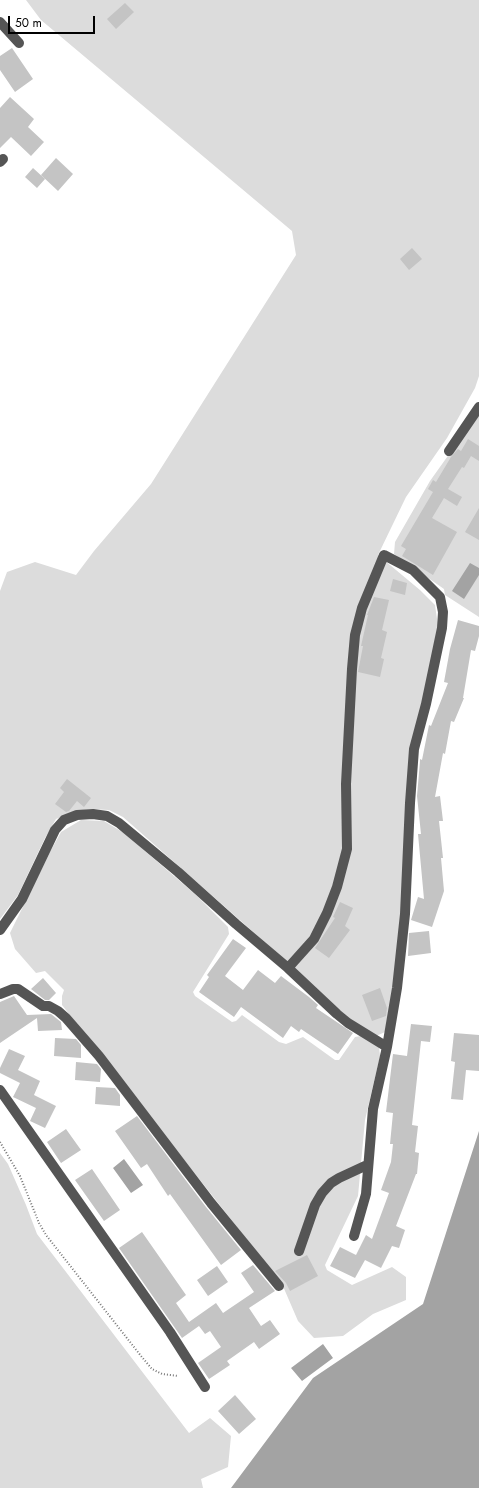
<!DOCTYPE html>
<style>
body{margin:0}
#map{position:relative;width:479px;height:1488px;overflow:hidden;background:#fff;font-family:Jost,sans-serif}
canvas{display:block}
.scale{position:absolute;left:8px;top:16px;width:87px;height:18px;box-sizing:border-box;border:2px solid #000;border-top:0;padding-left:5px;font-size:12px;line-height:14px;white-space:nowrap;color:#000;-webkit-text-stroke:3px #fff;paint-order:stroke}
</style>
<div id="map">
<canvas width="479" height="1488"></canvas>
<div class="scale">50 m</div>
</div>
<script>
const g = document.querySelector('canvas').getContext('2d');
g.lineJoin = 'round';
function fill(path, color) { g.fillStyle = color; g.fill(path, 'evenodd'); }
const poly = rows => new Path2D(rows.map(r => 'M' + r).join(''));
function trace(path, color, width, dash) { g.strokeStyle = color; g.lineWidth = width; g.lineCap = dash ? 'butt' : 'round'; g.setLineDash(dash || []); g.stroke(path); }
const green = poly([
 [26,0,479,0,479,376,475,388,447,438,406,497,378,555,420,590,435,605,438,626,422,705,393,988,385,1032,376,1036,354,1023,284,959,123,817,109,810,91,809,76,811,56,819,45,838,18,895,0,919,0,591,7,572,35,562,76,575,94,551,151,484,296,255,292,231,41,20],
 [479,405,479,617,445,595,444,589,394,554,395,542,430,481,467,429],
 [81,820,104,821,124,833,196,895,228,927,229,934,193,992,195,996,232,1022,236,1021,242,1015,279,1042,286,1044,303,1037,335,1060,339,1060,355,1037,361,1036,379,1047,380,1056,365,1120,358,1196,325,1265,327,1270,352,1285,392,1267,406,1277,406,1300,373,1314,343,1336,314,1338,298,1321,282,1284,62,1005,62,996,64,990,45,971,36,973,15,949,10,933,50,852,61,832],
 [0,1153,8,1164,26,1205,37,1234,189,1433,210,1418,231,1436,228,1467,201,1479,203,1488,0,1488]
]);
const water = poly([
 [470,563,479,568,479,575,464,599,452,591],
 [479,1131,479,1488,231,1488,313,1378,423,1304],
 [124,1159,143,1185,131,1193,113,1168],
 [323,1344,333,1358,302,1381,291,1368]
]);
const building = poly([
 [125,3,134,12,116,29,107,19],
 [12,48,33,79,15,92,0,70,0,56],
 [10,97,34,119,28,127,44,142,31,156,11,137,0,148,0,108],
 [56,158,73,174,58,191,41,175],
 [33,168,45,179,37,188,25,177],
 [412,248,422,259,409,270,400,259],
 [468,439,479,446,479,461,471,456,464,468,462,467,448,489,462,497,457,506,444,498,432,518,457,532,433,575,402,556,406,549,401,546,433,492,428,489,433,480,436,482,451,457,458,449,461,451],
 [479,508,479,540,465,532],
 [393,579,407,583,405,595,390,591],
 [374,597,389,600,382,630,387,632,381,658,384,659,380,677,358,672,363,646,361,646,368,615,367,615],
 [458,620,479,626,479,636,475,651,471,650,463,698,464,698,454,722,451,721,445,754,443,753,435,797,440,796,443,821,439,821,443,858,441,858,444,891,432,927,411,920,418,897,424,899,418,834,421,834,417,796,420,761,420,759,422,760,429,725,431,726,448,683,444,682,450,649],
 [67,779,91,798,84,807,77,801,69,811,66,812,55,804,64,792,60,788],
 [340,902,353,908,345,926,350,930,329,958,315,948,335,918,333,917],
 [429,931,431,953,408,956,409,933],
 [233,939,246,948,225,976,243,990,258,970,275,983,281,976,309,997,318,1005,316,1008,353,1033,338,1054,301,1029,299,1032,291,1026,283,1038,241,1007,234,1017,199,992,209,977,207,975],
 [43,978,56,993,49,1000,45,1000,31,989],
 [380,988,387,1008,386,1016,372,1021,362,995],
 [14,996,27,1015,51,1014,61,1022,62,1030,38,1031,37,1018,0,1043,0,1002],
 [411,1024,432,1026,430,1042,421,1041,412,1125,418,1126,415,1152,419,1153,417,1174,416,1174,396,1226,405,1230,399,1248,392,1246,381,1268,365,1260,355,1278,330,1266,340,1247,356,1255,366,1235,372,1239,389,1193,381,1190,391,1162,393,1144,390,1144,393,1113,386,1112,393,1054,407,1056],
 [454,1033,479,1035,479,1071,466,1070,463,1100,451,1099,455,1062,451,1061],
 [55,1038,76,1039,81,1045,81,1058,54,1056],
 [9,1049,25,1056,18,1070,40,1081,34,1095,56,1106,45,1128,30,1121,36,1108,13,1097,20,1083,0,1073,0,1068],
 [76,1062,97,1064,101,1069,100,1082,75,1080],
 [96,1087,115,1088,120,1095,120,1106,95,1104],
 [137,1116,206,1207,241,1250,221,1265,170,1194,168,1196,147,1164,141,1168,115,1131],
 [66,1129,81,1150,61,1163,47,1142],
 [92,1169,120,1210,104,1221,75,1180],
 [142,1232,186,1295,176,1303,189,1322,216,1303,223,1313,254,1292,241,1273,253,1265,275,1291,249,1308,261,1326,270,1320,280,1334,259,1349,254,1342,227,1361,230,1365,209,1379,198,1363,221,1347,210,1331,205,1334,199,1326,182,1338,119,1248],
 [307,1255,318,1276,290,1291,286,1283,275,1271],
 [217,1266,228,1282,208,1296,197,1280],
 [235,1395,256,1419,239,1434,218,1411]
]);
const path = poly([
 [0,1142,20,1176,39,1223,46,1235,141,1356,152,1369,162,1374,178,1376]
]);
const minor = poly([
 [0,22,19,43],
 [0,162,3,159],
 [449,451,479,407],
 [0,930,22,899,55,830,64,820,77,815,93,814,107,816,119,823,178,872,236,924,288,968,314,939,327,913,337,887,347,849,346,784,352,669,355,635,362,608,384,555,413,570,440,597,443,612,442,628,426,704,414,749,410,803,405,914,397,988,387,1047],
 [288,968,337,1014,348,1023,387,1047,373,1109,366,1194,354,1236],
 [0,994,13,989,18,989,43,1006,49,1006,58,1011,66,1018,99,1056,211,1203,279,1286],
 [0,1090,170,1332,205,1387],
 [299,1251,315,1205,322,1193,331,1183,339,1178,367,1165]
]);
fill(green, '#dcdcdc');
fill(water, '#a3a3a3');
fill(building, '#c4c4c4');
trace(path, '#777', 2, [1, 2]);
trace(minor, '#555', 10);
</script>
